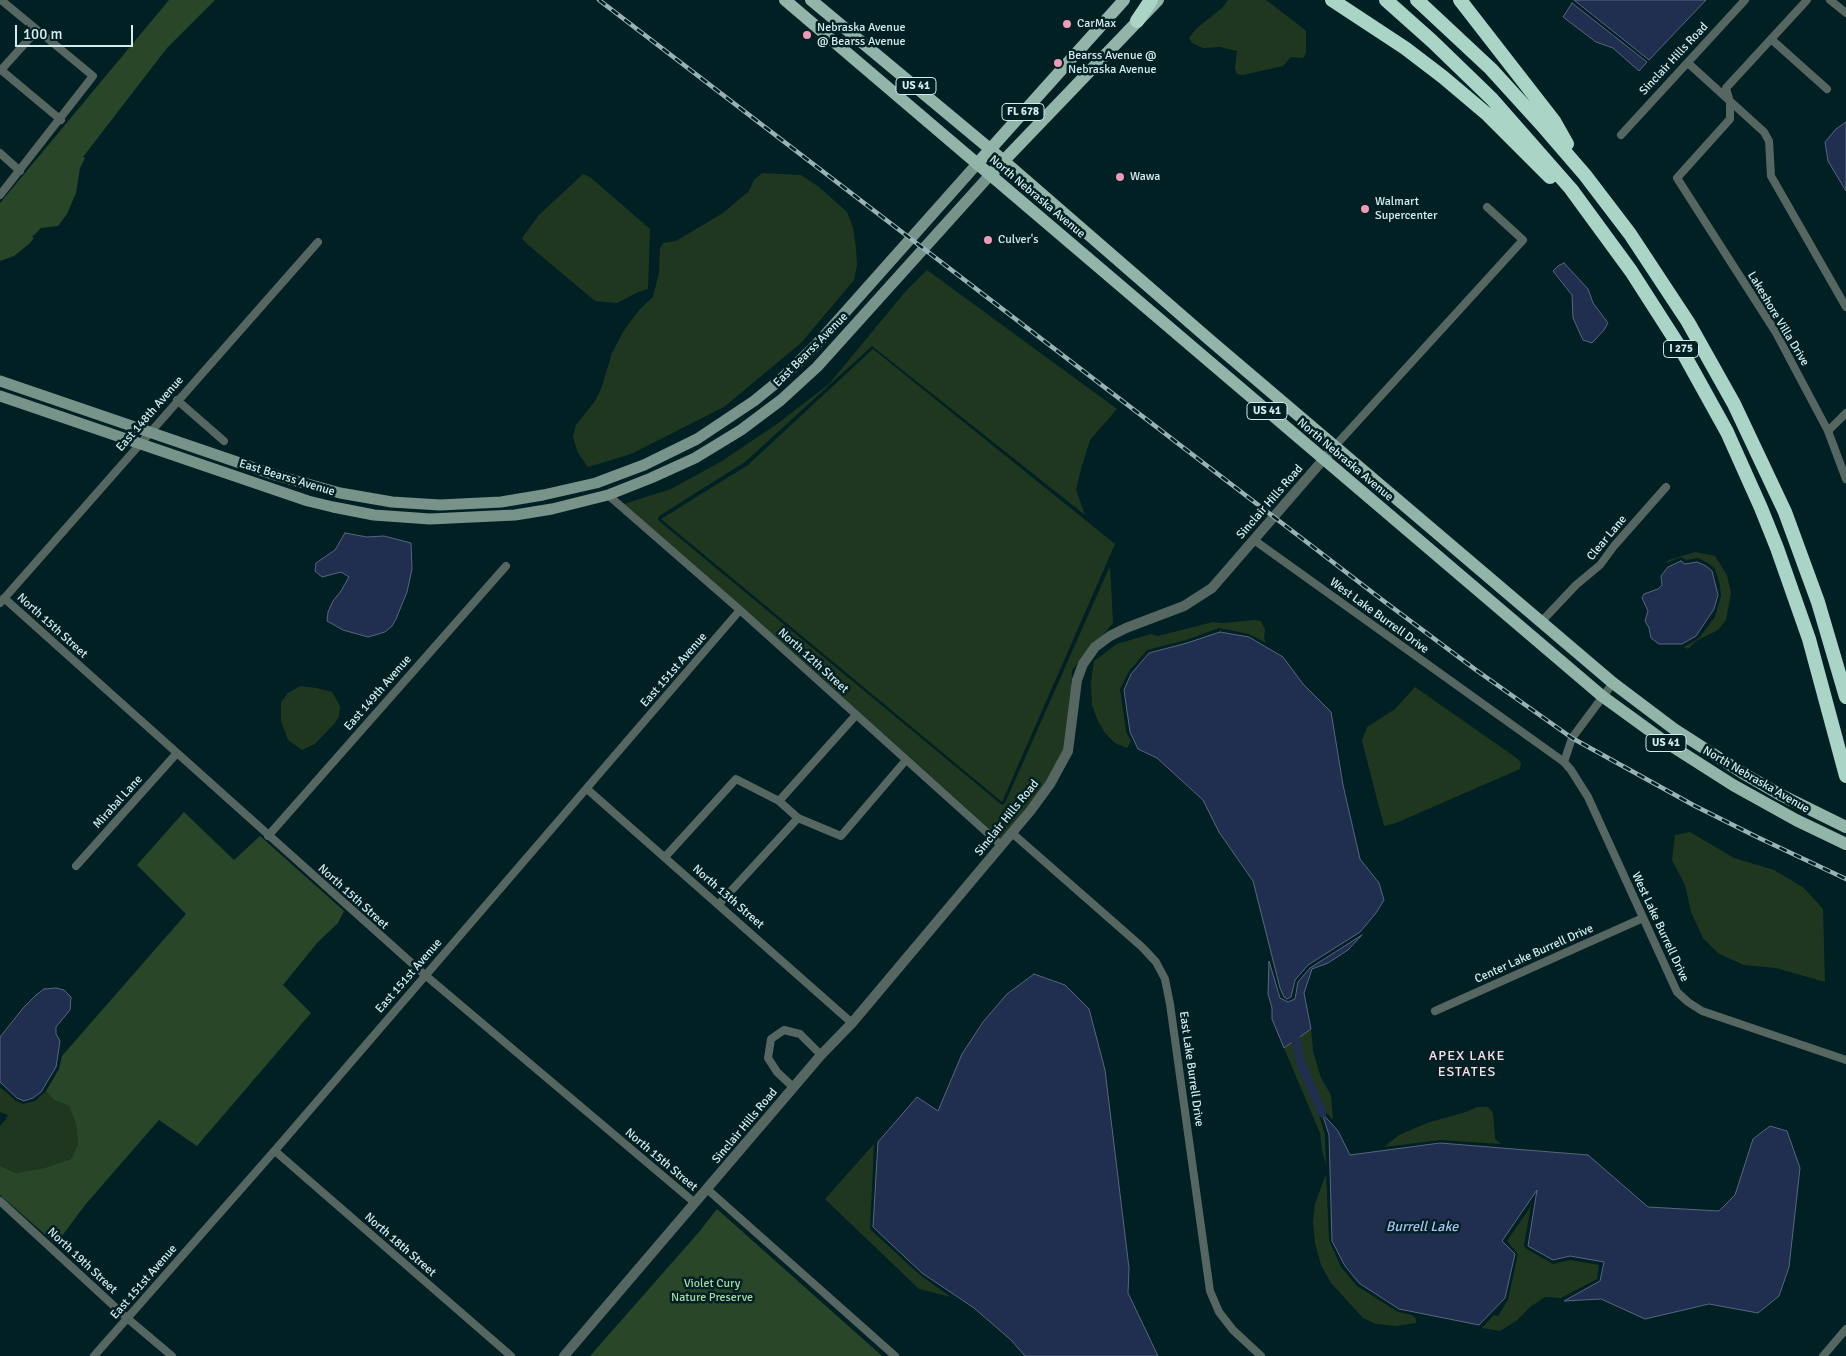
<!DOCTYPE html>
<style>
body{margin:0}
#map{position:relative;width:1846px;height:1356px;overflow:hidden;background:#002024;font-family:Signika,sans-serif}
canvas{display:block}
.scale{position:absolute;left:15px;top:25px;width:118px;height:22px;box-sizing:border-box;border:2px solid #d5ecee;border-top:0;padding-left:6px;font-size:15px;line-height:18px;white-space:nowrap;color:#d5ecee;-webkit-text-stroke:4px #002024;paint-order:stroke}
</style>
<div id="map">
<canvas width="1846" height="1356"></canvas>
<div class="scale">100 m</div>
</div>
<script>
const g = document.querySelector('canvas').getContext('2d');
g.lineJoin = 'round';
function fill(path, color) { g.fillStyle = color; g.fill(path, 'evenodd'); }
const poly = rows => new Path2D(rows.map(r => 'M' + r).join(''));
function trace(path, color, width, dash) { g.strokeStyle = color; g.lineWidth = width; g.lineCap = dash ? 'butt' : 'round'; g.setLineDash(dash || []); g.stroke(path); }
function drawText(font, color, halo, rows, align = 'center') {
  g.font = font + ' Signika,sans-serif'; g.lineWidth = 5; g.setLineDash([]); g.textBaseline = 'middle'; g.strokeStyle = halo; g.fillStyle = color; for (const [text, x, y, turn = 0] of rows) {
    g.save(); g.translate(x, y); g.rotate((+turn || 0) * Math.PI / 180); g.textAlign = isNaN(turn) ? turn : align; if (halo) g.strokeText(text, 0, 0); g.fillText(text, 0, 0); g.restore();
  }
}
const green = poly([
 [1228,0,1266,0,1295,22,1306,31,1306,53,1303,58,1291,57,1283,66,1243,75,1237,74,1235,68,1237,51,1220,47,1203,48,1192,43,1189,38,1196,29,1223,7],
 [762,173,801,175,819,187,847,212,853,228,856,248,857,265,854,280,801,343,724,407,631,454,588,467,578,453,573,437,576,425,595,401,601,389,612,353,623,332,639,310,653,297,659,273,660,248,663,243,676,241,723,213,749,191,754,180],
 [583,174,590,177,650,229,648,289,636,293,617,303,595,301,527,244,522,238,539,215],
 [927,270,1117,409,1090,440,1081,469,1076,490,1085,515,872,346,745,462,659,516,658,520,1002,805,1005,803,1110,566,1113,623,1072,670,1071,698,1064,750,1042,788,1001,839,746,610,624,504,671,489,722,461,777,424,829,384,905,292],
 [873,349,1115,544,1002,802,661,519,748,465],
 [1695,552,1715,556,1727,575,1731,593,1726,620,1718,630,1696,641,1688,649,1684,647,1699,638,1715,617,1721,596,1720,585,1715,569,1708,563,1698,558,1686,560,1681,557,1666,563,1669,560],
 [1255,620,1261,621,1265,630,1264,638,1266,643,1249,634,1219,628,1186,640,1147,650,1129,671,1120,689,1126,732,1131,741,1127,748,1115,743,1105,733,1098,721,1092,705,1091,682,1094,661,1117,644,1151,634,1158,636,1213,622,1222,623],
 [300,686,316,688,332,692,340,706,339,717,334,724,315,744,302,750,288,740,281,721,281,702,288,693],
 [1415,687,1518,759,1521,763,1520,769,1396,823,1384,826,1362,741,1367,727,1395,709],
 [1690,832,1734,858,1774,870,1804,888,1823,909,1825,982,1776,968,1744,965,1719,954,1703,938,1691,912,1685,885,1672,860,1675,835],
 [1311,1029,1313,1051,1321,1078,1331,1095,1333,1120,1323,1109,1321,1109,1318,1112,1325,1135,1326,1165,1322,1150,1320,1133,1284,1048],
 [0,1087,16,1101,23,1104,35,1101,46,1091,54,1100,69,1106,76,1124,78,1144,71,1159,44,1168,16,1173,0,1166,0,1126,6,1119,8,1115,0,1112],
 [1477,1107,1488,1107,1493,1113,1495,1139,1501,1144,1440,1140,1384,1147,1399,1135,1427,1123,1466,1112],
 [874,1144,870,1229,920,1275,951,1297,919,1289,825,1199],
 [1326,1174,1329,1240,1341,1267,1357,1286,1398,1312,1412,1315,1416,1319,1416,1323,1396,1326,1376,1324,1363,1318,1331,1283,1321,1265,1315,1243,1313,1222,1315,1204],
 [1531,1206,1524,1245,1525,1248,1553,1264,1570,1260,1599,1265,1597,1279,1561,1298,1545,1297,1530,1307,1516,1321,1500,1331,1482,1328,1494,1315,1498,1316,1508,1300,1518,1254,1507,1241]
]);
const forest = poly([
 [169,0,215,0,167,48,83,157,85,158,80,168,76,193,67,214,58,226,41,228,32,237,34,238,29,244,14,256,0,261,0,203],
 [184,812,234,860,260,836,344,911,338,923,317,943,283,985,311,1013,197,1146,159,1120,85,1205,56,1244,0,1195,0,1166,16,1173,44,1168,71,1159,78,1144,76,1124,69,1106,54,1100,46,1091,59,1069,62,1056,186,914,137,865],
 [717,1209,882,1356,590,1356,699,1232]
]);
const water = poly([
 [1574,0,1706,0,1649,60,1574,0],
 [1572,3,1647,62,1639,71,1613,48,1596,42,1563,17,1572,3],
 [1846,122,1846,191,1828,161,1825,142,1836,129,1846,122],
 [1564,263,1588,289,1593,303,1608,323,1604,330,1592,343,1583,340,1573,318,1572,295,1553,271,1558,266,1564,263],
 [345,533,367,537,384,536,411,543,412,569,407,592,396,619,392,626,385,632,368,637,343,630,327,621,328,612,333,601,341,591,349,577,341,572,322,577,315,571,316,563,335,550,345,533],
 [1681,561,1685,564,1697,562,1706,566,1712,571,1718,595,1714,609,1696,636,1682,644,1659,644,1651,638,1649,628,1645,621,1648,611,1642,598,1644,594,1658,589,1662,585,1661,576,1668,567,1681,561],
 [1220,632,1249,637,1283,657,1303,684,1331,712,1343,785,1360,859,1379,883,1384,900,1376,913,1360,932,1308,965,1295,980,1291,997,1287,999,1284,997,1280,988,1253,881,1219,832,1203,800,1157,758,1138,749,1130,732,1124,690,1131,674,1149,653,1187,643,1220,632],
 [1362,935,1348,950,1328,963,1312,969,1304,993,1311,1029,1284,1048,1272,1019,1272,1008,1268,994,1269,961,1280,998,1288,1002,1295,999,1298,982,1310,968,1362,935],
 [1034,974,1065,985,1089,1009,1105,1070,1129,1268,1128,1293,1158,1356,1025,1356,1011,1340,974,1308,922,1273,873,1227,878,1142,917,1097,938,1111,962,1054,983,1022,1007,994,1034,974],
 [56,988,64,990,71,997,70,1010,56,1027,56,1034,60,1041,56,1067,41,1092,33,1098,24,1101,17,1098,0,1082,0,1037,24,1007,36,995,44,989,56,988],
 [1322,1113,1338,1131,1350,1155,1440,1143,1588,1155,1648,1207,1719,1211,1735,1195,1753,1139,1770,1126,1787,1131,1800,1168,1789,1267,1779,1296,1758,1313,1709,1304,1645,1319,1601,1299,1564,1301,1600,1281,1604,1262,1570,1256,1553,1260,1528,1246,1537,1190,1502,1241,1515,1254,1505,1298,1479,1325,1399,1309,1359,1283,1345,1266,1332,1241,1329,1135,1322,1113]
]);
const canal = poly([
 [1293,1028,1301,1064,1322,1113]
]);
const minor = poly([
 [1807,0,1726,88,1730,102,1730,119,1677,178,1775,331,1828,431,1846,479],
 [1830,0,1846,13],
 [1771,39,1827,89],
 [1688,63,1764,132,1769,141,1771,176,1846,307],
 [0,69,61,120],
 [1,70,37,30],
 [1621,135,1745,0],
 [0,153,20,171],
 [0,195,93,76,1,0],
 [177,400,224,441],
 [1828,431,1846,413],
 [1335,446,1523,240,1487,207],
 [608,495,740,610,1001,845],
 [1254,540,1564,762],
 [4,598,425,975,695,1203],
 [0,603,318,242],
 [1541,622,1576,585,1600,565,1614,546,1666,487],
 [1613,683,1572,738,1564,762,1571,770,1588,797,1677,992,1688,1002,1702,1011,1846,1060],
 [587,789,852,1023],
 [779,801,856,715],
 [1012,833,1142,947,1156,962,1165,979,1170,1004,1210,1291,1219,1312,1233,1330,1261,1356],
 [268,836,506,566],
 [665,857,736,779,779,801,798,818,841,836,906,760],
 [76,866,177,753],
 [719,904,798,818],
 [1435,1011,1643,918],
 [793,1087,777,1072,768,1058,771,1039,784,1030,800,1034,821,1055],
 [275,1151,511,1356],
 [707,1189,895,1356],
 [0,1201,127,1318,172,1356],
 [94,1356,277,1148,740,610],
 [1823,1356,1846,1329]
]);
const tertiary = poly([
 [564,1356,821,1055,852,1023,1031,810,1050,784,1068,751,1077,680,1083,664,1095,647,1110,636,1126,628,1184,606,1212,588,1335,446]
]);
const secondary = poly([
 [0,381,275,475,340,493,392,502,440,505,501,502,543,495,596,483,644,465,697,439,754,401,781,379,816,345,977,164],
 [0,396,308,501,333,507,374,515,430,519,515,515,552,509,608,495,651,478,695,458,741,430,781,400,817,367,990,175]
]);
const primary = poly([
 [785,0,1602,696,1664,741,1733,785,1796,820,1846,844],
 [811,0,990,149,1211,341,1613,683,1674,729,1741,772,1779,794,1846,827],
 [977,164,1124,0],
 [990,175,1158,0]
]);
const motorway = poly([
 [1332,0,1405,48,1443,77,1488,115,1550,177],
 [1386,0,1432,41,1492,99,1571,189,1631,271,1681,349,1727,432,1761,508,1777,548,1809,639,1846,776],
 [1417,0,1491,69,1541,124,1585,175,1630,234,1688,322,1734,404,1785,512,1818,602,1846,697],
 [1460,0,1554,121,1567,144],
 [1137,21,1151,0]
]);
const rail = poly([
 [599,0,1381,599,1476,670,1572,738,1695,806,1757,837,1846,879]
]);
const markers = [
 [1067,24,5,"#ef9ab8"],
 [807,35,5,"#ef9ab8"],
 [1058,63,5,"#ef9ab8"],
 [1120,177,5,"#ef9ab8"],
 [1365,209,5,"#ef9ab8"],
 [988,240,5,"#ef9ab8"]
];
const shields = [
 [916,86,40],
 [1023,112,42],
 [1681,349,35],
 [1267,411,40],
 [1666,743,40]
];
const shieldNames = [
 ["US 41",916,86],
 ["FL 678",1023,112],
 ["I 275",1681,349],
 ["US 41",1267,411],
 ["US 41",1666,743]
];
const poiNames = [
 ["CarMax",1077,24],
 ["Nebraska Avenue",817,28],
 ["@ Bearss Avenue",817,42],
 ["Bearss Avenue @",1068,56],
 ["Nebraska Avenue",1068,70],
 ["Wawa",1130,177],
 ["Walmart",1375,202],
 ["Supercenter",1375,216],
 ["Culver's",998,240]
];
const streetNames = [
 ["Sinclair Hills Road",1674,59,-47],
 ["North Nebraska Avenue",1037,197,40],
 ["Lakeshore Villa Drive",1778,319,59],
 ["East Bearss Avenue",811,350,-45],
 ["East 148th Avenue",150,414,-49],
 ["North Nebraska Avenue",1345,460,40],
 ["East Bearss Avenue",287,478,17],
 ["Sinclair Hills Road",1270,502,-49],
 ["Clear Lane",1607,538,-50],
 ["West Lake Burrell Drive",1379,616,36],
 ["North 15th Street",52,626,42],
 ["North 12th Street",813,661,42],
 ["East 151st Avenue",674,670,-49],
 ["East 149th Avenue",378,693,-49],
 ["North Nebraska Avenue",1756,780,30],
 ["Mirabal Lane",118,802,-48],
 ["Sinclair Hills Road",1007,818,-51],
 ["North 15th Street",353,897,42],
 ["North 13th Street",728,897,41],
 ["West Lake Burrell Drive",1660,927,65],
 ["Center Lake Burrell Drive",1534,954,-24],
 ["East 151st Avenue",409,976,-49],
 ["East Lake Burrell Drive",1191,1069,82],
 ["Sinclair Hills Road",745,1126,-50],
 ["North 15th Street",661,1160,40],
 ["North 18th Street",400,1245,41],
 ["North 19th Street",82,1261,43],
 ["East 151st Avenue",144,1282,-49]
];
const parkNames = [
 ["Violet Cury",712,1284],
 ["Nature Preserve",712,1298]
];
const neighbourhoodNames = [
 ["APEX LAKE",1467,1056],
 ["ESTATES",1467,1072]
];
const waterNames = [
 ["Burrell Lake",1422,1227]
];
fill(green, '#20371f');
fill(forest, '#294728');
fill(water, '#202e4f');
trace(water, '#56677f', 1);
trace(canal, '#202e4f', 9);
trace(minor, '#566762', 8);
trace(tertiary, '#566762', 10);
trace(secondary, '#78938a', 11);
trace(primary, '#92b5aa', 12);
trace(motorway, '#a9d4c6', 14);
trace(rail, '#99b2b5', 4.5);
trace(rail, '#002024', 2.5, [8]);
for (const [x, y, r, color] of markers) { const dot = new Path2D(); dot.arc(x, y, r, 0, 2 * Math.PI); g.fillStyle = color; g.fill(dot); trace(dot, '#002024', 2); }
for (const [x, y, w] of shields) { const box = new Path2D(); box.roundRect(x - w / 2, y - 8.5, w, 17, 4); g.fillStyle = '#002024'; g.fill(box); trace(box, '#d5ecee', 1); }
drawText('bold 11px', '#d5ecee', null, shieldNames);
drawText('12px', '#d5ecee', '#002024', poiNames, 'left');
drawText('12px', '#d5ecee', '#002024', streetNames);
drawText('12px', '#a5d9a2', '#002024', parkNames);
g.letterSpacing = '1px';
drawText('14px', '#fcdae4', '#002024', neighbourhoodNames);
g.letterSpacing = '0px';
drawText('italic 14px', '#abc2f3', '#002024', waterNames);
</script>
